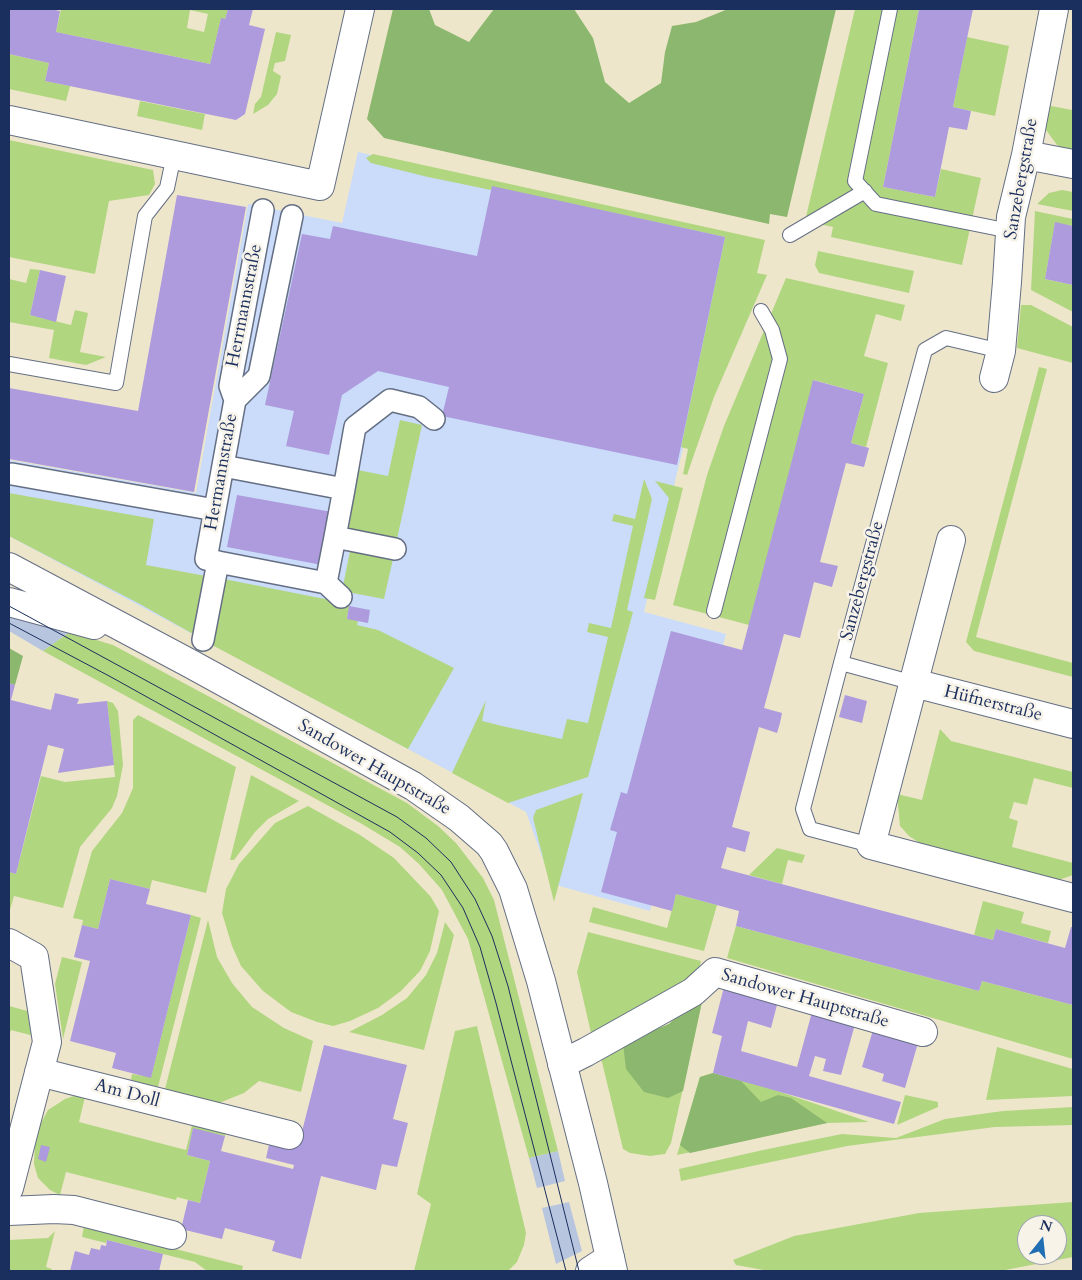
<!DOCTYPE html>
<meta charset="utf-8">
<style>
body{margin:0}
#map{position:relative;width:1082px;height:1280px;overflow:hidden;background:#eee6cb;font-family:Cardo,serif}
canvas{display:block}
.frame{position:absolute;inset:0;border:10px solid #1b2f5e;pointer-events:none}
.north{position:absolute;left:1017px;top:1215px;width:50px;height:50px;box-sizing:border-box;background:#f7f3e8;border:1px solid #9fa5b1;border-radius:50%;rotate:16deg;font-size:14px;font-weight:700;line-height:20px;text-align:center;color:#1b2f5e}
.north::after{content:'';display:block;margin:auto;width:18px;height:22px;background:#1f6fb2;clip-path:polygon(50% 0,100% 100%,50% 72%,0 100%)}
</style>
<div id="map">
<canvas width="1082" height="1280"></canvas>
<div class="frame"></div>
<div class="north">N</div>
</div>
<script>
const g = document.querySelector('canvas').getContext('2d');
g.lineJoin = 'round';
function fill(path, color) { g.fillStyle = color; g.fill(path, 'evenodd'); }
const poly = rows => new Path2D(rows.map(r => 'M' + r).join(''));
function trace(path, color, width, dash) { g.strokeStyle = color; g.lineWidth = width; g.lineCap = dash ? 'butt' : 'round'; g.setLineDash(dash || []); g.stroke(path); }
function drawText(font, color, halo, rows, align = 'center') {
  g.font = font + ' Cardo,serif'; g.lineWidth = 5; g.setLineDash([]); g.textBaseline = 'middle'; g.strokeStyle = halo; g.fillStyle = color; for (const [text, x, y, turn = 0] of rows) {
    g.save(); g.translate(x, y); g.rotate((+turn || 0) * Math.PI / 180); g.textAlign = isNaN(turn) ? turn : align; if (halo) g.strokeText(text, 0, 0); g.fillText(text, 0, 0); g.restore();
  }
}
const built = poly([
 [358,152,733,237,644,612,726,634,650,911,552,884,526,812,9,536,9,460,196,493,248,204,342,223]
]);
const industrial = poly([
 [9,617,70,632,43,651,9,631],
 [558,1151,565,1181,537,1188,529,1158],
 [569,1202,582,1251,556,1264,542,1208]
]);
const green = poly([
 [61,9,228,9,225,19,221,19,210,64,56,32],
 [190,10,208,14,204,32,187,28],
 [855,9,919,9,883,187,935,197,941,169,981,178,962,265,831,237,833,227,805,221],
 [276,32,291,35,285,61,275,63,273,71,281,76,277,94,268,105,253,114,255,104,261,97],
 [967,37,1009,46,995,116,953,107],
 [9,54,49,63,45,81,70,86,66,101,9,89],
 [140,101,205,114,202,130,137,116],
 [1073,104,1073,153,1057,145,1046,130,1044,118,1046,105,1072,110],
 [9,140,153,170,155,184,149,195,109,201,95,274,9,257],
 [373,154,765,240,757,273,767,275,714,397,687,475,683,474,688,449,681,447,725,237,492,187,491,190,428,177,371,163,366,158],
 [1062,190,1073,192,1073,211,1037,204,1049,193],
 [1035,211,1073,219,1073,226,1055,223,1045,279,1073,285,1073,312,1031,290],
 [818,251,914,271,909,293,819,273,815,265],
 [30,269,40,270,30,315,71,325,75,310,88,313,80,352,106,357,86,365,49,358,54,330,9,322,9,279,26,283],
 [786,278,905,305,901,321,876,314,864,356,888,363,866,447,851,443,864,394,814,380,749,625,673,605,707,475,724,426],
 [1021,305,1031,305,1073,327,1073,363,1017,348],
 [1039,367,1047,369,976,637,1073,663,1073,677,974,651,966,642],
 [400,420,422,425,397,539,346,529,358,470,388,476],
 [644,479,652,499,627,610,633,612,588,777,508,803,452,773,486,700,482,721,502,726,562,739,567,719,588,723,608,637,587,632,589,623,611,628,633,526,612,521,614,514,635,519],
 [655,481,683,488,655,600,644,598,669,498],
 [9,493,154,519,146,565,206,576,195,635,138,603,9,536],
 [350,551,393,559,384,599,342,591],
 [224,579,340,602,349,606,347,618,358,621,357,625,378,630,454,668,408,749,212,645],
 [70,632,113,645,407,803,438,826,456,843,483,878,494,900,558,1151,529,1158,468,939,442,890,419,864,400,847,362,824,43,651],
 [107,701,113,703,118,711,123,765,117,796,112,808,80,847,63,908,14,896,9,913,9,872,16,874,41,776,65,782,115,777],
 [138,715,236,767,206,893,152,880,150,889,110,879,98,929,82,925,83,920,73,918,92,851,122,813,133,788,133,720],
 [940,729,951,741,1073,772,1073,788,1034,778,1027,805,1014,802,1009,818,1018,821,1012,847,1073,863,1073,875,1056,881,926,847,909,836,900,826,897,794,922,800],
 [251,775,299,801,268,819,255,832,234,860,230,860],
 [583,793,554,902,533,818,536,810],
 [308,806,360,835,394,858,431,897,439,911,430,951,420,971,401,991,378,1008,350,1021,333,1026,317,1022,291,1012,263,991,241,966,232,946,222,913,226,889,239,864,275,823],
 [777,848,805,855,802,863,788,860,782,884,749,875],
 [676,894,717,905,704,951,589,922,593,907,667,928],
 [983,901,1024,912,1021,923,1051,931,1048,943,996,929,993,940,974,935],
 [191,915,201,918,158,1087,131,1080,132,1074,151,1077],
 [208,920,217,957,232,983,252,1007,284,1028,313,1041,301,1092,259,1081,244,1093,219,1103,165,1089],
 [445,922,454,935,424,1050,349,1032,382,1015,407,998,426,975,437,953],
 [736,926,979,991,982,981,1073,1005,1073,1059,727,958],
 [588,932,701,961,698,973,690,981,591,1033,577,972],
 [62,957,82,962,63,1039,55,984],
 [703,997,671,1143,665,1154,650,1156,630,1153,623,1149,601,1058,623,1043,669,1024,684,1010],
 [9,1006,31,1012,34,1036,11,1030,9,1037],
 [477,1026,526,1233,524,1245,517,1262,508,1271,414,1271,431,1204,417,1194,455,1031],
 [997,1047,1073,1069,1073,1096,986,1100],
 [713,1073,763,1086,869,1122,827,1123,677,1155,700,1077],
 [905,1095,938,1102,938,1107,897,1125],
 [74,1096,85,1097,79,1122,186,1150,192,1125,225,1133,225,1136,193,1129,187,1155,210,1161,200,1203,177,1197,176,1200,66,1172,60,1195,50,1190,38,1178,34,1164,35,1144,40,1125,48,1110,65,1099],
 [1073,1107,1073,1125,995,1127,847,1146,681,1181,679,1169,763,1150,842,1134,896,1138,945,1119,1003,1111],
 [1073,1202,1073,1257,1000,1271,769,1271,736,1265,733,1260,794,1236,919,1213],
 [1027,1225,1057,1225,1057,1255,1027,1255],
 [84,1226,243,1266,242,1271,207,1271,195,1262,107,1240,106,1243,82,1237],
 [55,1231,46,1267,52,1269,51,1271,9,1271,9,1240,48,1238]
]);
const forest = poly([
 [393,9,429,9,435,25,469,42,494,9,574,9,593,38,605,82,629,103,661,83,665,52,672,26,696,22,728,9,836,9,787,217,770,214,769,224,384,138,367,119],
 [9,648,23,656,15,685,9,683],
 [703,997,683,1091,668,1098,644,1092,626,1069,623,1043,669,1024,684,1010],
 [713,1073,741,1081,761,1102,778,1095,791,1098,827,1123,690,1153,680,1145,700,1077]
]);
const building = poly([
 [9,9,50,9,60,11,56,32,210,64,221,18,225,19,228,9,253,9,249,25,265,29,245,114,236,120,45,81,49,63,9,54],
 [919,9,973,9,953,107,971,111,967,130,949,127,935,197,883,187],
 [492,186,725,237,677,465,442,416,449,387,378,371,342,395,329,455,286,446,294,411,265,405,302,234,330,239,333,226,477,256],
 [177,195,246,207,194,492,9,459,9,388,138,411],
 [1055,222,1073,226,1073,285,1045,279],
 [40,270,66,276,56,322,30,315],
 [813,380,864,394,851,443,869,448,864,467,846,463,837,497,820,562,838,566,832,587,814,582,800,638,784,634,764,708,782,713,780,723,777,733,759,727,732,827,750,832,745,852,727,847,721,868,993,940,996,929,1065,948,1071,927,1073,927,1073,1005,982,981,979,991,736,926,739,911,676,894,672,911,601,892,617,832,610,830,621,792,627,794,671,631,742,650],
 [237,495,332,512,322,565,227,547],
 [349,606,370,610,368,623,347,619],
 [9,683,15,685,11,700,51,710,55,693,79,699,77,704,107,701,114,765,58,773,64,749,48,745,16,874,9,872],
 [845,695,867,701,862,723,839,717],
 [110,879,150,889,146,904,191,915,151,1078,112,1068,116,1053,70,1041,90,961,74,957,82,925,98,929],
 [724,987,778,1001,771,1028,748,1021,741,1051,797,1067,812,1012,855,1024,841,1075,823,1071,826,1059,815,1056,809,1076,901,1102,894,1124,713,1073,722,1036,712,1033],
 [873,1030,918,1043,905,1088,882,1081,884,1074,862,1067],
 [324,1045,407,1065,393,1119,408,1123,397,1167,382,1164,376,1190,321,1176,301,1259,272,1251,275,1241,225,1228,222,1239,181,1229,188,1200,200,1203,210,1161,187,1155,193,1128,225,1136,221,1151,293,1169,294,1165,266,1158,270,1140,298,1147],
 [41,1145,50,1147,46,1162,38,1159],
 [107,1240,163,1254,159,1271,70,1271,75,1251,89,1255,91,1248,100,1250,101,1245,106,1246]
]);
const service = poly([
 [890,9,855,181,876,204,1010,231],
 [790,235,865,191],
 [9,364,116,383,145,216,167,188,174,155],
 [714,611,780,359,772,330,761,311],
 [841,663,914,683],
 [871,845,810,829,803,809,841,663,925,350,946,338,1001,351]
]);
const pedestrian = poly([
 [235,400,230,386,263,210],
 [223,466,344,489,335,537,395,549],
 [12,474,215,510],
 [344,489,355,427,390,400,419,407,434,419],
 [218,562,326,583,335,537],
 [326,583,341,597],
 [203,640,218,562,206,559,235,400,259,376,292,216]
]);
const minor = poly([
 [9,120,320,186,360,9],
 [1026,155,1073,164],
 [994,378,1001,351,1007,282,1011,217,1026,155,1054,9],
 [951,540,871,845,1073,898],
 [914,683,1073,724],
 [9,943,34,957,47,1042,9,1188],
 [562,1064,586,1052,693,992,715,972,923,1032],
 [39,1072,289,1135],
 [9,1211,54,1209,74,1210,172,1235]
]);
const tertiary = poly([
 [9,567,191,664,413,786,459,818,489,844,494,851,513,889,541,981,593,1183,613,1271],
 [9,602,94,625]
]);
const secondary = poly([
 [590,1271,610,1258]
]);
const tram = poly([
 [9,606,397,817,426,838,451,862,475,899,492,936,508,986,579,1271],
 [9,623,111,677,390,832,418,853,441,875,463,908,480,947,496,1003,566,1271]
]);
const streetNames = [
 ["Sanzebergstraße",1022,179,-80],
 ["Herrmannstraße",245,306,-79],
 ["Hermannstraße",222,472,-80],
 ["Sanzebergstraße",863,581,-75],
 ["Hüfnerstraße",993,704,14],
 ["Sandower Hauptstraße",374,768,30],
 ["Sandower Hauptstraße",805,999,16],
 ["Am Doll",127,1094,15]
];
fill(built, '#cadcf9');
fill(industrial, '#b7c5de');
fill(green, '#b1d680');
fill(forest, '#8cb76e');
fill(building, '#ad9bdd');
trace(service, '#656f84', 16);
trace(pedestrian, '#656f84', 24);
trace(minor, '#656f84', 30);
trace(tertiary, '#656f84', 30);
trace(secondary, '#656f84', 30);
trace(service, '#fff', 14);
trace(pedestrian, '#fff', 21);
trace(minor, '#fff', 28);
trace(tertiary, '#fff', 28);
trace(secondary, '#fff', 28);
trace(tram, '#1b2f5e', 1);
drawText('18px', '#1b2f5e', '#f7f3e8', streetNames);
</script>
